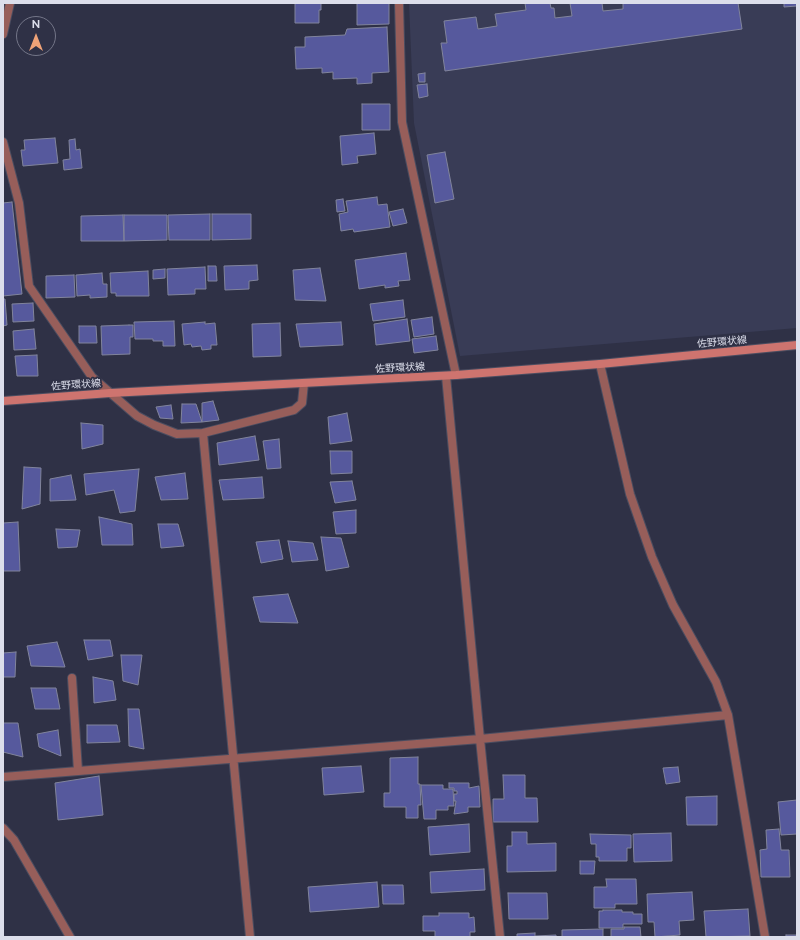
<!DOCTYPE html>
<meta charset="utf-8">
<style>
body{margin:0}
#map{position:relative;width:800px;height:940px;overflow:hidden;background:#2f3146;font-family:Raleway,sans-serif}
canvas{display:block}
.frame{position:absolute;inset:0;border:4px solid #dcdeeb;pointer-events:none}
.north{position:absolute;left:16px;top:16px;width:40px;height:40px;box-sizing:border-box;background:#2f3146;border:1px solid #747688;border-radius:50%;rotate:0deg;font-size:11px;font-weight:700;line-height:16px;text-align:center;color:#dcdeeb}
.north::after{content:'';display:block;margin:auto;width:14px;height:18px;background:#efa378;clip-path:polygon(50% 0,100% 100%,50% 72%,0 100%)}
</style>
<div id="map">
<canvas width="800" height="940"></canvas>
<div class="frame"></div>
<div class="north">N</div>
</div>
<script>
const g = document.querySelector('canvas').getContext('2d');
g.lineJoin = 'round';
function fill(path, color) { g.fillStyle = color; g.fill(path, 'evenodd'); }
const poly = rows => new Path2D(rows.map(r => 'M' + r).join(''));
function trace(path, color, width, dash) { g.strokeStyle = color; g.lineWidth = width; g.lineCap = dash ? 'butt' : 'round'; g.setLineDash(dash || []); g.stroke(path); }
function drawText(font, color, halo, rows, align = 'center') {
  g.font = font + ' Raleway,"Noto Sans JP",sans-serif'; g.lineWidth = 3.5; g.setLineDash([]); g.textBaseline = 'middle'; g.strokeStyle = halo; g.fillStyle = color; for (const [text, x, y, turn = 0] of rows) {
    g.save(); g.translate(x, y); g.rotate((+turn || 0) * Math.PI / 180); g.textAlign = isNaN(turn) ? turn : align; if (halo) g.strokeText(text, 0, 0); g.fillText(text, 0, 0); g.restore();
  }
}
const built = poly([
 [409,3,797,3,797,328,460,356,414,123]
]);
const building = poly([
 [295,3,321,3,321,10,319,10,319,23,295,23,295,3],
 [357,3,389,3,389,24,357,25,357,3],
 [525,3,550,3,551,8,554,8,555,18,572,16,570,3,602,3,603,11,623,9,623,3,738,3,742,29,445,71,441,43,447,43,444,21,476,17,478,29,497,26,495,14,526,10,525,3],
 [784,3,797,3,797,6,784,7,784,3],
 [387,27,389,72,372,73,372,83,357,84,357,78,333,79,333,72,322,73,322,68,296,69,295,47,305,47,305,37,345,35,347,29,387,27],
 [425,73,425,82,419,82,418,74,425,73],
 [427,84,428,96,419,98,417,85,427,84],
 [362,104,390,104,390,130,362,130,362,104],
 [374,133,376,154,357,156,358,163,342,165,340,136,374,133],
 [55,138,58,163,23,166,21,150,25,150,24,140,55,138],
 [75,139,76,150,80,149,82,168,64,170,63,160,70,159,69,140,75,139],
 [445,152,454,199,435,203,427,155,445,152],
 [377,197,378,205,387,204,390,227,354,232,353,229,341,231,339,214,348,212,346,201,377,197],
 [343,199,345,211,337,212,336,200,343,199],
 [12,202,22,294,3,296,3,203,12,202],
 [403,209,407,223,393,226,389,212,403,209],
 [210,214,210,240,169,240,168,215,210,214],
 [212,214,251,214,251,239,212,240,212,214],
 [123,215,124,241,81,241,81,216,123,215],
 [124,215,167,215,167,240,124,241,124,215],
 [406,253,410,280,398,281,399,286,385,288,385,285,359,289,355,260,406,253],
 [257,265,258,280,249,281,249,289,225,290,224,266,257,265],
 [208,266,216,266,217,281,208,281,208,266],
 [205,267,206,289,195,289,195,294,168,295,167,269,205,267],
 [320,268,326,301,295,300,293,270,320,268],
 [165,269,165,278,153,279,153,270,165,269],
 [148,271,149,296,116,296,116,293,111,293,110,273,148,271],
 [102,273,103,284,107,284,107,297,90,298,90,295,77,296,76,275,102,273],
 [74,275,75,297,46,298,46,276,74,275],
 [3,299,5,299,7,325,3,326,3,299],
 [403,300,405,317,373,321,370,304,403,300],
 [33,303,34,321,13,322,12,304,33,303],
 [432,317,434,334,414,337,411,320,432,317],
 [407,319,410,341,376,345,374,324,407,319],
 [174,321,175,346,163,346,163,341,153,341,153,339,135,339,134,322,174,321],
 [205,322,205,324,215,323,217,345,211,345,211,349,202,350,201,346,192,347,191,344,184,345,182,324,205,322],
 [341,322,343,345,300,347,296,324,341,322],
 [280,323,281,356,253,357,252,324,280,323],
 [129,325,133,325,133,337,130,337,130,354,102,355,101,326,129,325],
 [79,326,96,326,97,343,79,343,79,326],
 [34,329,36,349,14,350,13,331,34,329],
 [436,336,438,350,414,353,412,339,436,336],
 [37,355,38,376,17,376,15,356,37,355],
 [213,401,219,420,202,422,202,403,213,401],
 [182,404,196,404,202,422,181,423,182,404],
 [171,405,173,419,160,418,156,407,171,405],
 [347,413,352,441,330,444,328,417,347,413],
 [81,423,103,425,103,444,82,449,81,423],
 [255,436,259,460,219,465,217,443,255,436],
 [279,439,281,468,267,469,263,441,279,439],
 [330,451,352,451,352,473,331,474,330,451],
 [24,467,41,468,40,504,22,509,24,467],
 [139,469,135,511,120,513,114,490,86,495,84,474,139,469],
 [185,473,188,499,161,500,155,477,185,473],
 [71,475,76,500,50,501,50,479,71,475],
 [262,477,264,498,223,500,219,480,262,477],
 [352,481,356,500,335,503,330,482,352,481],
 [356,510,356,533,336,534,333,512,356,510],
 [99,517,132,524,133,545,102,545,99,517],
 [18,522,20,571,3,571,3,523,18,522],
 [158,524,178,524,184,546,161,548,158,524],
 [56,529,80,530,77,547,58,548,56,529],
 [321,537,341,538,349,567,326,571,321,537],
 [279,540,283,559,261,563,256,542,279,540],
 [288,541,313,543,318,560,292,562,288,541],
 [288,594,298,623,260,622,253,597,288,594],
 [84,640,110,640,113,656,88,660,84,640],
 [57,642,65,667,31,666,27,646,57,642],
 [16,652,15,677,3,677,3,653,16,652],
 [121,655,142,655,138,685,123,681,121,655],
 [93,677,113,681,116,700,94,703,93,677],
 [31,688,56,688,60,709,35,709,31,688],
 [128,709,139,709,144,749,129,746,128,709],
 [3,723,18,723,23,757,3,752,3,723],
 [87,725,117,725,120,742,87,743,87,725],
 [58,730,61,756,39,747,37,734,58,730],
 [418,757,418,784,420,784,421,805,418,805,418,818,406,818,406,807,384,807,384,793,390,793,390,758,418,757],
 [361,766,364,792,324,795,322,768,361,766],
 [678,767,680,782,666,784,663,768,678,767],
 [503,775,525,775,525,798,537,798,538,822,493,822,493,799,504,799,503,775],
 [99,776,103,815,58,820,55,783,99,776],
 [449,783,469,783,469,788,479,786,480,807,468,807,468,812,454,814,456,801,454,801,454,794,457,794,457,791,454,791,454,788,449,788,449,783],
 [421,785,443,785,443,789,453,789,454,806,448,806,448,810,436,810,436,819,424,819,421,785],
 [717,796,717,825,687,825,686,797,717,796],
 [797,800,797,834,781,835,778,802,797,800],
 [469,824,470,852,430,855,428,827,469,824],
 [779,829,781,850,789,850,790,877,761,877,760,850,767,849,766,830,779,829],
 [512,832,527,832,527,844,556,843,556,871,507,872,507,846,512,846,512,832],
 [671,833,672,861,634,862,633,834,671,833],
 [590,834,631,835,631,848,627,848,627,861,599,861,599,857,596,857,596,844,591,844,590,834],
 [580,861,595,861,594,874,580,874,580,861],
 [484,869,485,890,431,893,430,872,484,869],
 [606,879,636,879,637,904,615,904,615,908,594,908,594,887,607,887,606,879],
 [377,882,379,907,310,912,308,887,377,882],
 [382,885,403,885,404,904,383,904,382,885],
 [692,892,694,920,679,921,680,935,655,937,654,922,648,922,647,894,692,892],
 [508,893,547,893,548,919,509,919,508,893],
 [748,909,750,936,706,937,704,911,748,909],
 [603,910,622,910,622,912,633,912,633,914,642,914,642,924,623,924,623,928,599,928,599,911,603,911,603,910],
 [439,913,469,913,469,918,474,917,475,932,470,932,470,937,435,937,435,931,423,931,423,916,439,916,439,913],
 [624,927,640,927,641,937,611,937,611,929,624,929,624,927],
 [603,929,603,937,562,937,562,930,603,929],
 [535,933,535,936,556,935,556,937,517,937,517,934,535,933],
 [786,935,796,935,797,937,786,937,786,935]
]);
const minor = poly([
 [399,3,402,122,456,375],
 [3,34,10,3],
 [3,142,19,203,29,286,92,377,137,416,154,425,177,434,203,433,250,937],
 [600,364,630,494,652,557,673,605,716,682,728,715,765,937],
 [203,433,294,410,302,403,304,383],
 [72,678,78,771],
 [3,777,480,739,446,376],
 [500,937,480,739,728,715]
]);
const tertiary = poly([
 [3,828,14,840,70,937]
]);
const secondary = poly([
 [3,401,110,393,456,375,600,364,797,345]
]);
const streetNames = [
 ["佐野環状線",722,342,-5],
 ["佐野環状線",400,368,-3],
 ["佐野環状線",76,385,-4]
];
fill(built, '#393c56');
fill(building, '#56599d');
trace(building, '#81849c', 1);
trace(minor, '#4b4d60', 10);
trace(tertiary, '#4b4d60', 10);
trace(secondary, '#4b4d60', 10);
trace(minor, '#975e5a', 8);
trace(tertiary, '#975e5a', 8);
trace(secondary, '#ce746f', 8);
drawText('10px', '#dcdeeb', '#2f3146', streetNames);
</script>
